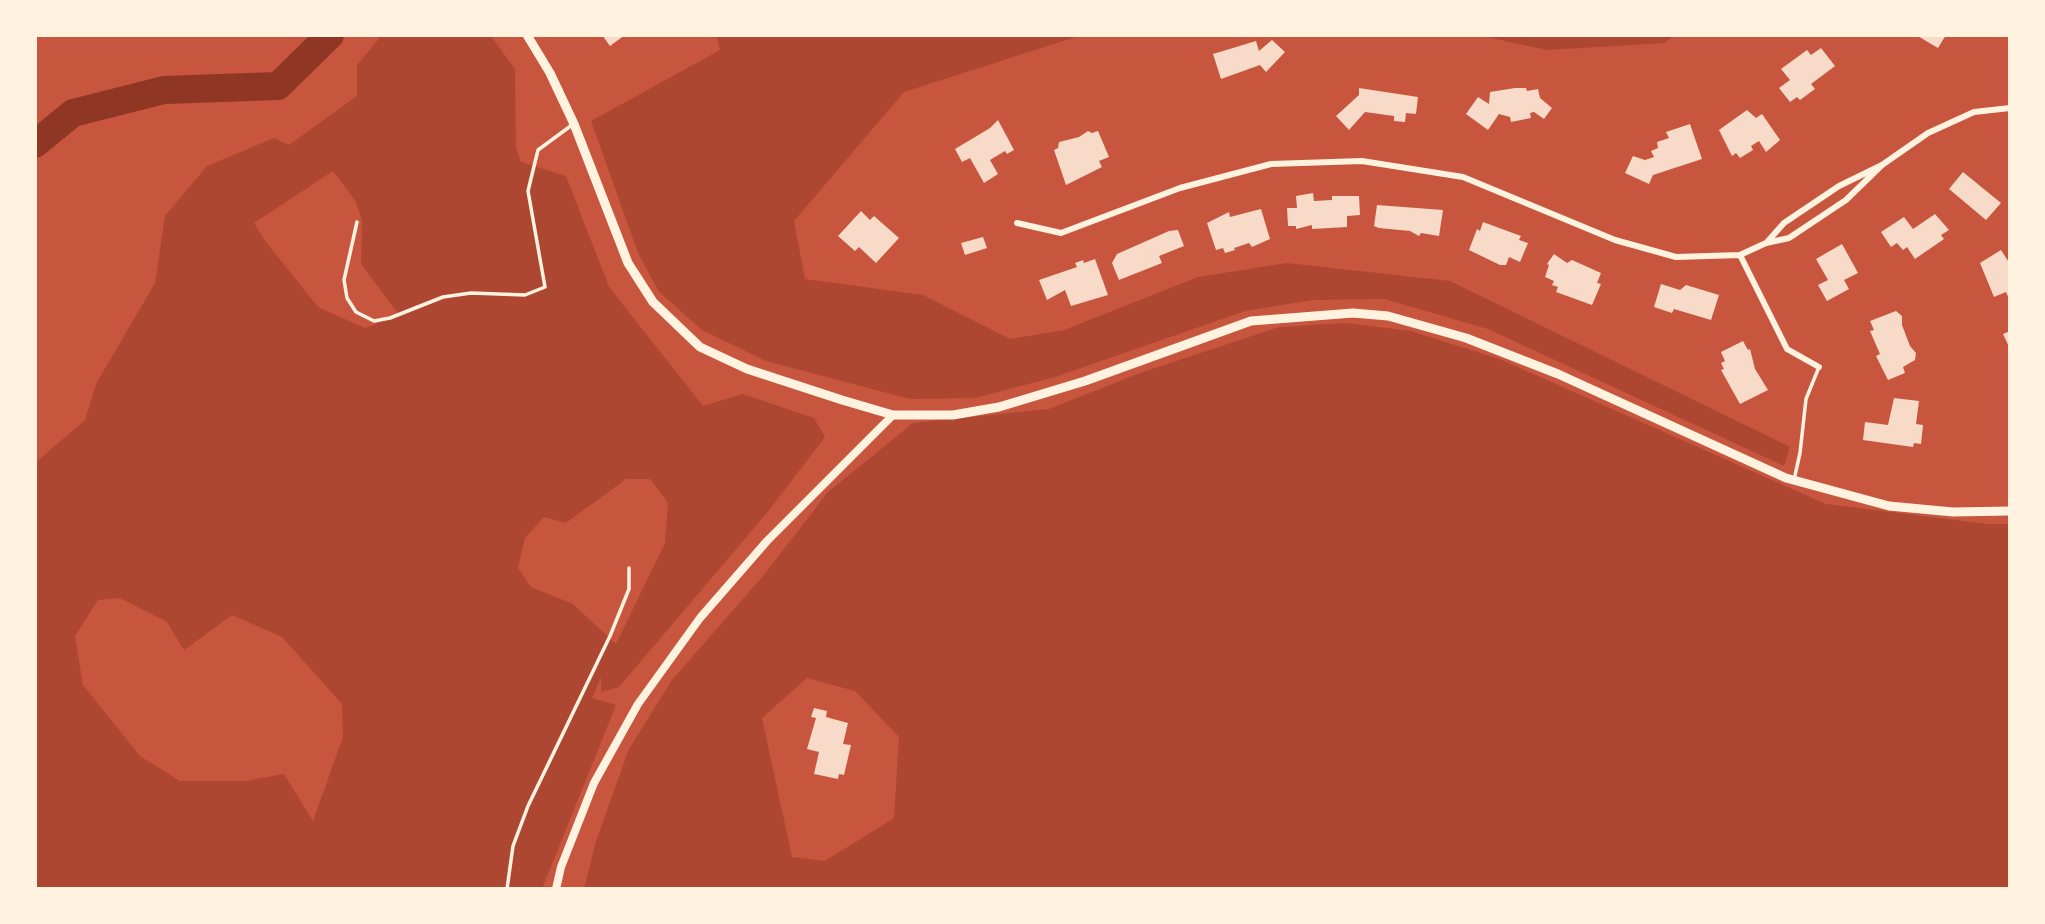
<!DOCTYPE html>
<style>
body{margin:0}
#map{position:relative;width:2045px;height:924px;overflow:hidden;background:#c8553d;font-family:"Source Serif 4",serif}
canvas{display:block}
.frame{position:absolute;inset:0;border:37px solid #fff3e0;pointer-events:none}
</style>
<div id="map">
<canvas width="2045" height="924"></canvas>
<div class="frame"></div>
</div>
<script>
const g = document.querySelector('canvas').getContext('2d');
g.lineJoin = 'round';
function fill(path, color) { g.fillStyle = color; g.fill(path, 'evenodd'); }
const poly = rows => new Path2D(rows.map(r => 'M' + r).join(''));
function trace(path, color, width, dash) { g.strokeStyle = color; g.lineWidth = width; g.lineCap = dash ? 'butt' : 'round'; g.setLineDash(dash || []); g.stroke(path); }
const green = poly([
 [382,35,490,35,515,69,516,147,521,162,566,176,609,287,703,406,743,394,814,418,825,437,766,514,619,687,601,692,601,677,592,698,616,705,542,889,35,889,35,463,85,420,96,384,155,283,165,216,207,166,274,138,289,145,357,96,357,65],
 [333,171,356,202,362,221,361,264,399,315,365,328,318,307,266,242,254,223],
 [626,479,650,479,668,503,665,543,616,644,573,604,531,587,518,568,525,538,544,517,566,523],
 [120,598,167,622,184,650,232,615,282,637,342,704,343,737,313,821,284,774,245,781,180,781,140,756,83,685,75,636,98,600],
 [716,35,1082,35,904,92,794,221,805,279,923,295,1010,339,1064,330,1198,277,1287,263,1450,281,1790,447,1784,466,1488,329,1384,299,1313,300,1245,311,1055,377,975,398,910,399,766,361,702,330,659,292,638,253,591,121,720,50],
 [1477,35,1675,35,1664,43,1547,50],
 [1345,323,1411,331,1502,360,1826,504,1987,524,2010,524,2010,889,584,889,596,841,629,749,672,680,763,576,828,492,913,423,1049,409,1140,373,1279,327],
 [807,678,855,691,899,737,894,818,825,861,792,857,762,718]
]);
const river = poly([
 [35,144,73,113,164,90,278,86,330,35]
]);
const building = poly([
 [602,35,625,35,610,46],
 [1916,35,1946,35,1938,48],
 [1272,40,1285,52,1266,72,1260,65,1221,79,1213,54,1256,41,1259,51],
 [1821,48,1835,66,1811,84,1815,89,1800,100,1797,97,1790,102,1779,88,1790,80,1781,69,1807,50,1811,55],
 [1359,88,1418,97,1416,114,1406,113,1405,122,1394,121,1394,116,1365,112,1349,130,1336,116,1359,95],
 [1515,88,1526,88,1527,91,1538,89,1540,98,1552,108,1544,119,1534,112,1530,113,1531,118,1511,122,1510,117,1499,114,1488,130,1466,114,1478,97,1489,104,1490,92],
 [1747,110,1756,118,1762,114,1780,140,1766,152,1759,141,1751,146,1753,150,1740,158,1736,153,1732,156,1719,130],
 [998,120,1014,150,1007,154,1005,151,990,160,998,174,984,183,970,158,962,162,955,149,990,128],
 [1690,124,1702,159,1653,175,1649,184,1625,173,1633,156,1645,160,1654,157,1651,151,1658,148,1657,142,1669,138,1666,132],
 [1088,131,1092,133,1098,131,1109,157,1099,161,1102,167,1066,185,1054,150,1058,148,1059,142,1079,137],
 [1963,172,2001,203,1986,220,1949,189],
 [1313,193,1314,201,1332,200,1332,196,1359,196,1360,215,1347,216,1347,227,1312,229,1312,225,1296,229,1296,226,1288,226,1287,208,1297,208,1296,196],
 [1377,205,1443,210,1439,236,1421,233,1419,236,1410,231,1379,228,1374,226],
 [1261,209,1270,239,1252,247,1249,243,1234,248,1235,250,1225,253,1223,248,1216,250,1207,223,1229,212,1230,217],
 [861,211,870,220,874,216,899,238,876,263,859,247,855,251,838,236],
 [1935,214,1949,230,1941,235,1944,239,1915,259,1907,247,1903,250,1897,243,1891,247,1881,232,1904,217,1913,229],
 [1483,222,1521,236,1519,240,1528,243,1520,262,1509,257,1506,265,1500,265,1469,250,1477,229,1480,231],
 [1178,230,1184,246,1159,256,1162,263,1119,280,1112,263,1117,254,1169,231],
 [983,237,987,248,965,255,961,243],
 [1842,244,1858,273,1844,280,1849,289,1827,301,1818,285,1828,280,1816,259],
 [2001,250,2010,264,2010,301,2006,292,1994,297,1980,263],
 [1554,254,1567,263,1572,260,1601,273,1597,283,1601,284,1592,305,1556,292,1558,287,1552,285,1554,281,1545,277,1549,265,1547,264],
 [1095,259,1108,295,1071,306,1065,290,1047,300,1039,280,1077,267,1075,263,1083,260,1084,263],
 [1661,284,1680,290,1686,285,1719,295,1711,320,1674,309,1672,313,1654,307],
 [1896,311,1902,316,1902,325,1910,346,1916,353,1915,360,1903,367,1905,373,1888,380,1876,356,1880,354,1870,331,1874,330,1870,321],
 [2010,331,2010,349,2003,334],
 [1743,341,1748,350,1750,349,1755,369,1768,390,1740,404,1721,370,1724,369,1721,363,1725,361,1721,352],
 [1894,398,1919,401,1916,424,1923,425,1921,444,1914,443,1913,447,1863,440,1865,422,1888,425],
 [814,708,827,711,826,717,848,723,843,744,851,745,844,775,839,774,838,779,814,774,819,752,807,749,816,718,811,717]
]);
const service = poly([
 [357,222,344,280,347,298,356,312,374,321,390,318,443,297,471,293,525,295,545,287,528,191,538,150,572,125],
 [1794,480,1800,453,1806,399,1819,367],
 [507,889,513,846,528,806,610,636,629,589,629,568]
]);
const minor = poly([
 [1017,223,1061,233,1180,188,1271,164,1362,161,1463,177,1615,240,1676,257,1740,255,1766,243,1789,238,1846,200,1882,165],
 [1768,241,1784,223,1839,186,1882,165,1928,133,1974,112,2010,108],
 [1740,255,1787,349,1819,367]
]);
const tertiary = poly([
 [556,889,561,867,594,783,638,704,700,618,767,541,893,415]
]);
const secondary = poly([
 [527,35,550,73,574,124,628,263,653,302,700,347,747,369,842,400,893,415,953,415,999,407,1085,381,1251,321,1353,313,1388,316,1466,338,1558,374,1786,478,1889,506,1953,512,2010,511]
]);
fill(green, '#ae4732');
trace(river, '#8f3625', 28);
fill(building, '#f7dbc8');
trace(service, '#fff3e0', 3.5);
trace(minor, '#fff3e0', 6);
trace(tertiary, '#fff3e0', 8);
trace(secondary, '#fff3e0', 9);
</script>
